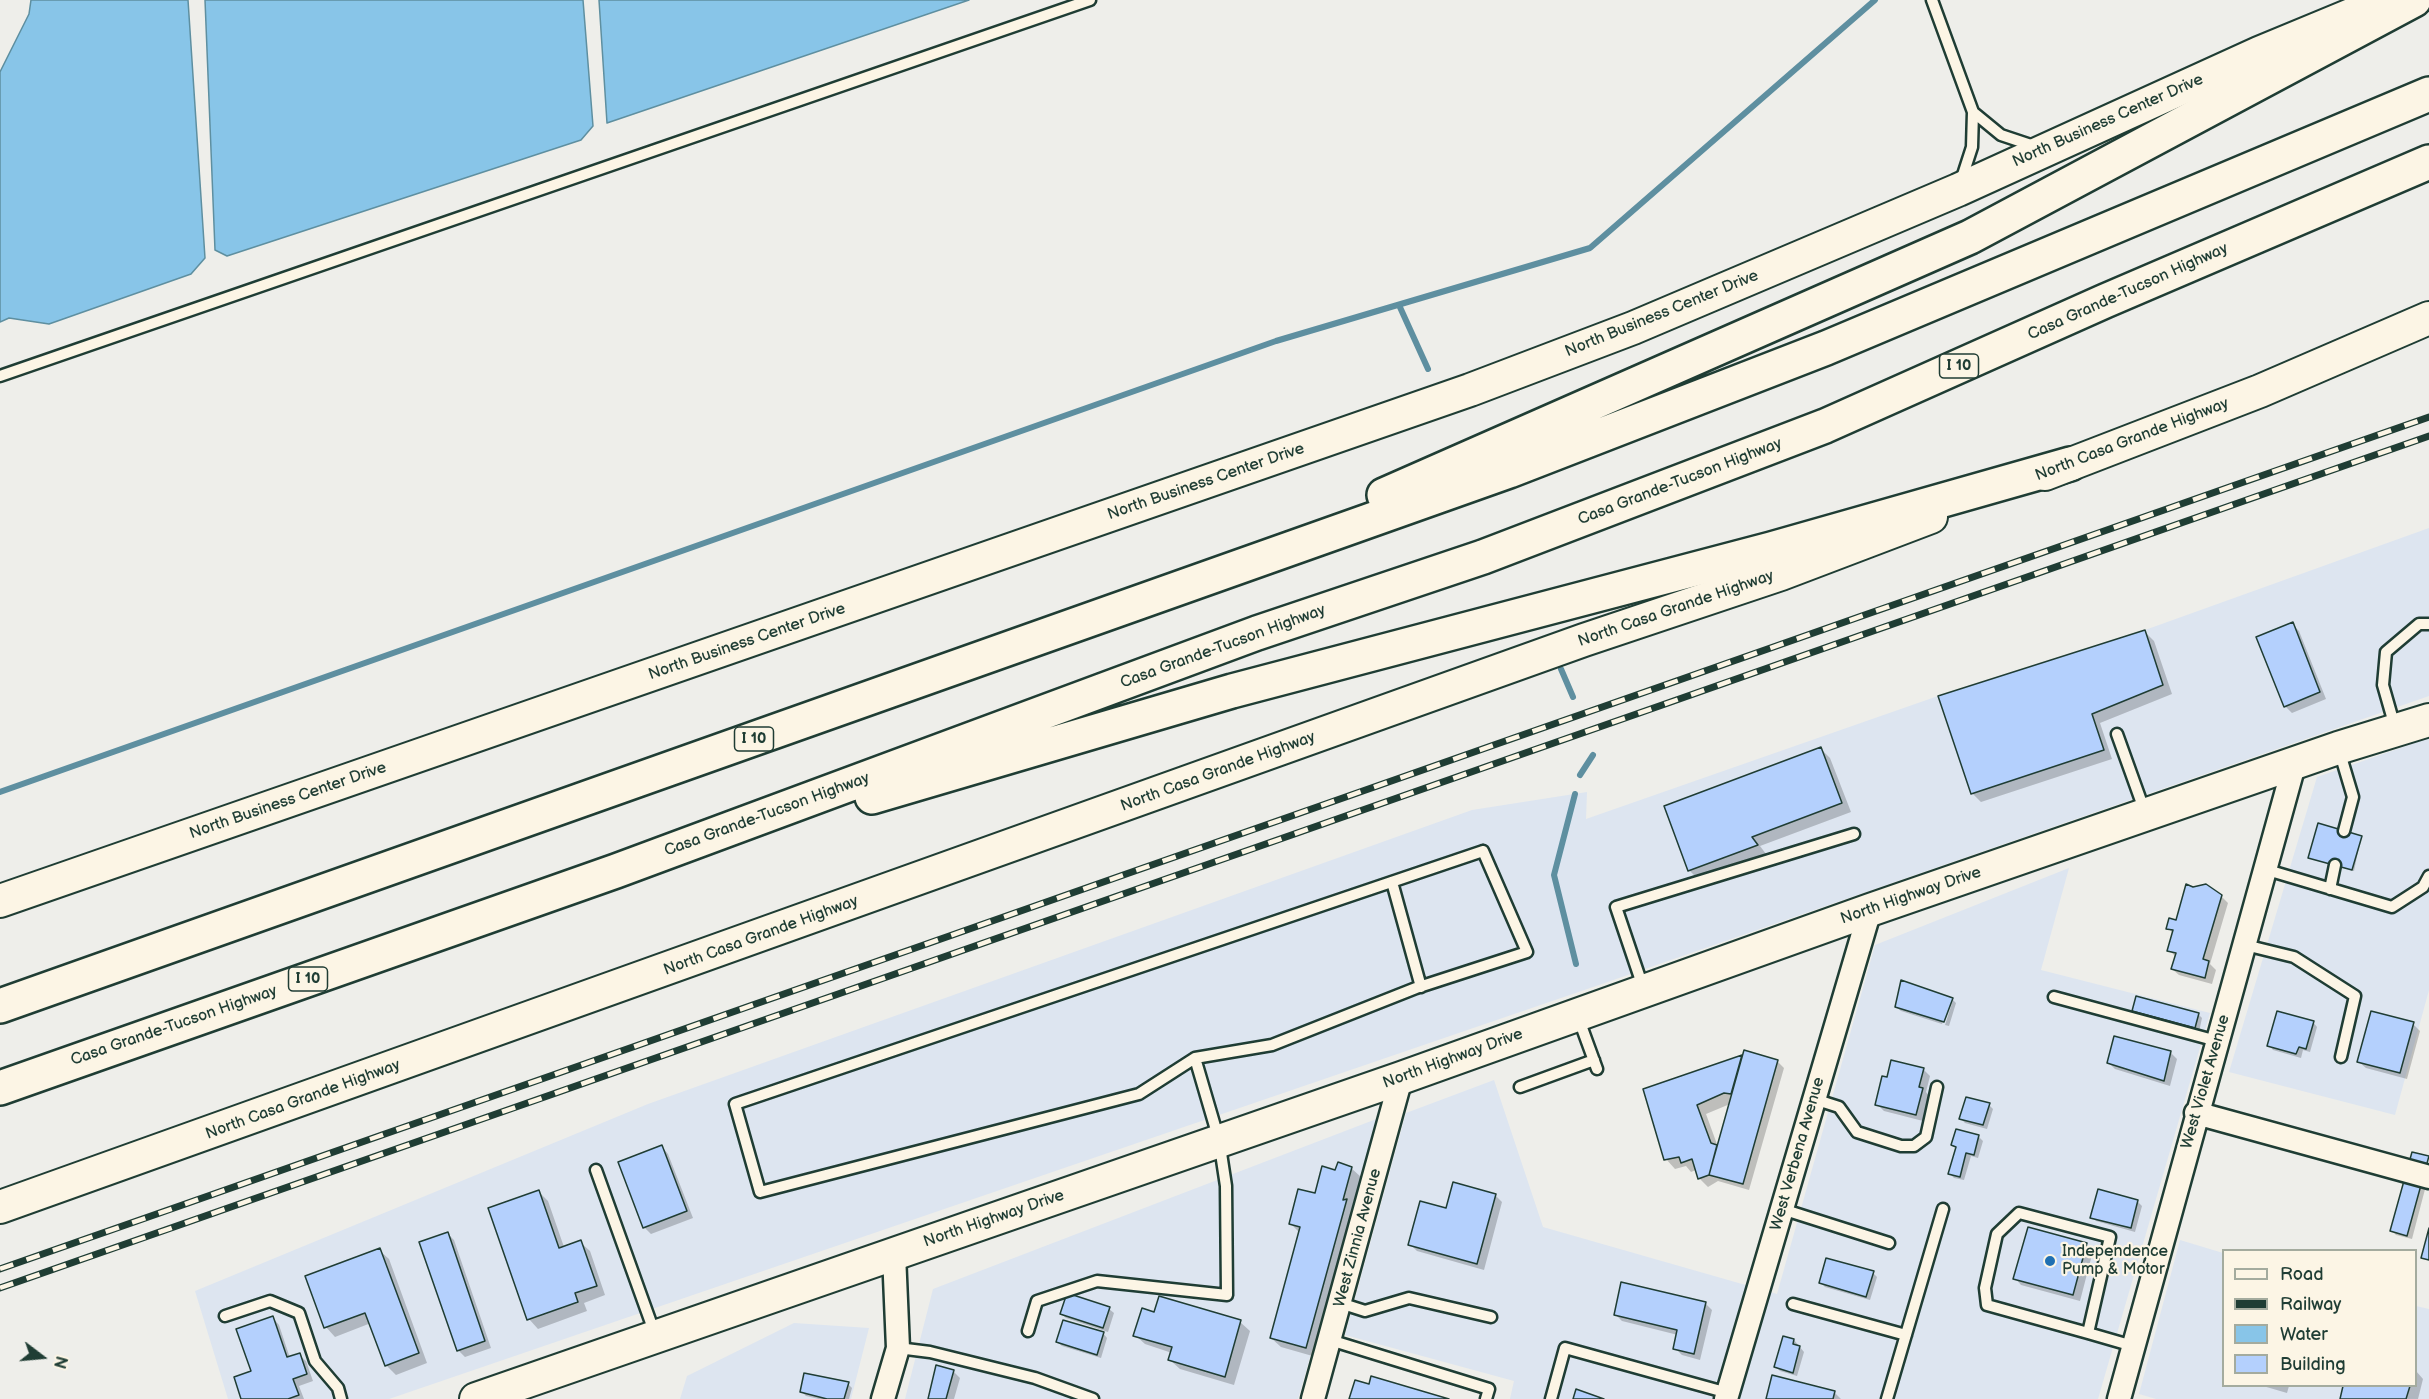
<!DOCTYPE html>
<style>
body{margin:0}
#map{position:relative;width:2429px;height:1399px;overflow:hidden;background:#eeeeea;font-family:"Balsamiq Sans",sans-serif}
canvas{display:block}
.legend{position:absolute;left:2222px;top:1249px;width:195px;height:138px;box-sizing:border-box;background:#fcf5e5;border:2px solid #a4ab9e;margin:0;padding:8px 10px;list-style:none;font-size:18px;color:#1f3d34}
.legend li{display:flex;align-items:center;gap:12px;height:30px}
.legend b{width:30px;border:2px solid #a4ab9e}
.north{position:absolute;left:12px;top:1327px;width:60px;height:60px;-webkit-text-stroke:4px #fcf5e5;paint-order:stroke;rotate:106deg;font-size:16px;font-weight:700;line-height:24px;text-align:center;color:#1f3d34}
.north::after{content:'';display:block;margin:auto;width:21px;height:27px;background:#1f3d34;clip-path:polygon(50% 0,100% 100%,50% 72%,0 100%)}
</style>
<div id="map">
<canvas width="2429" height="1399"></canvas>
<ul class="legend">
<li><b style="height:8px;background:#fcf5e5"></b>Road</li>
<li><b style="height:8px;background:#1f3d34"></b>Railway</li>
<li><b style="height:16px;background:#88c5e8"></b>Water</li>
<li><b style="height:16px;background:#b4d0fd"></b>Building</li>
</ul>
<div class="north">N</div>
</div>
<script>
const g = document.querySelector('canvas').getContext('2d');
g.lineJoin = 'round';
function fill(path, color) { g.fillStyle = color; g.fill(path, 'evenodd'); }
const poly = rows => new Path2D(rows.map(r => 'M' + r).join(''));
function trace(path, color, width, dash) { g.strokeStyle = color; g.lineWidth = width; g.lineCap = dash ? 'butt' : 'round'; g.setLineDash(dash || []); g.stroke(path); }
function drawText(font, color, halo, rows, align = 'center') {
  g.font = font + ' "Balsamiq Sans",sans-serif'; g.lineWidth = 4.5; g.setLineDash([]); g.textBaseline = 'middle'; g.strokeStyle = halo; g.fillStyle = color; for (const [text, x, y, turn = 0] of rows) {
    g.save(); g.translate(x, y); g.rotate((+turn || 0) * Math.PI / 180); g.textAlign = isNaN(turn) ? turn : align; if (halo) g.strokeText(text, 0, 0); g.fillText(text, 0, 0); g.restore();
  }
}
const built = poly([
 [2429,528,2429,696,1599,985,389,1399,228,1399,195,1291,648,1104,1472,810,1587,792,1586,819,1938,696,2145,630],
 [2429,738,2429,990,2395,1115,2229,1072,2317,777],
 [2069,868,2041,970,2210,1013,2098,1399,1510,1399,1514,1381,1345,1335,1406,1113,1494,1080,1543,1227,1777,1294,1875,945],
 [1379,1118,1298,1399,905,1399,933,1289],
 [2180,1240,2223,1253,2224,1386,2416,1386,2416,1306,2429,1309,2429,1399,2156,1399,2139,1394],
 [794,1323,869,1328,851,1399,680,1399,687,1376]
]);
const water = poly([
 [31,0,188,0,205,258,191,274,49,324,9,318,0,322,0,72,29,14,31,0],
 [205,0,583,0,593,126,581,140,227,256,215,250,205,0],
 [599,0,969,0,607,123,599,0]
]);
const shadow = poly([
 [2292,624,2299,631,2326,699,2292,713,2285,706],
 [2145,632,2154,641,2172,694,2100,723,2112,759,1981,802,1972,793],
 [1821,749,1830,758,1851,812,1760,846,1766,854,1698,879,1689,870],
 [2361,837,2354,871,2310,857],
 [2221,896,2228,903,2210,964,2216,970,2212,984,2179,975,2172,969,2176,957,2169,950,2173,933,2168,928],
 [1951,999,1942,1024,1901,1011,1896,1007],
 [1953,1000,1956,1003,1949,1026,1945,1025],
 [2134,1011,2198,1014,2202,1018,2199,1032,2138,1015],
 [2313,1022,2317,1027,2310,1052,2303,1050,2301,1058,2273,1050,2269,1045],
 [2413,1024,2420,1031,2407,1079,2366,1068,2359,1062],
 [2171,1053,2177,1059,2170,1086,2115,1069,2108,1062],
 [1742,1057,1777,1061,1784,1068,1749,1190,1718,1181,1708,1187,1699,1178,1696,1170,1691,1172,1686,1166,1675,1169,1666,1159,1644,1090],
 [1730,1104,1718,1147,1706,1114],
 [1923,1069,1930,1076,1926,1092,1929,1096,1923,1121,1884,1111,1877,1104,1888,1079],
 [1989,1105,1993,1109,1987,1129,1965,1123,1961,1119],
 [1978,1136,1983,1141,1978,1158,1971,1156,1964,1180,1954,1178,1950,1174,1957,1149,1953,1145],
 [662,1147,668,1154,693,1218,651,1234,644,1227],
 [2428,1157,2429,1174,2412,1239,2396,1235,2392,1231],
 [1351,1168,1361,1177,1352,1207,1356,1210,1316,1357,1281,1347,1271,1338,1300,1233,1290,1223,1336,1171],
 [539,1192,548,1201,564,1247,580,1242,590,1251,605,1295,584,1303,587,1311,538,1329,529,1319],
 [1495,1195,1502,1202,1484,1270,1417,1251,1410,1244,1447,1210],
 [2137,1201,2142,1206,2135,1232,2096,1221,2092,1217],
 [447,1233,454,1240,491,1348,465,1357,458,1350],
 [2086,1244,2093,1251,2080,1301,2021,1285,2015,1278],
 [379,1250,389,1259,427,1363,396,1375,386,1365,371,1323,335,1337,326,1327],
 [1873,1273,1877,1277,1870,1300,1825,1287,1821,1283],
 [1705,1303,1712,1310,1700,1360,1682,1355,1675,1348,1678,1335,1622,1321,1615,1314],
 [1109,1309,1114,1313,1108,1332,1066,1318,1061,1314],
 [1155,1314,1240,1322,1250,1331,1234,1385,1180,1369,1170,1360,1172,1353,1145,1344,1135,1335],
 [273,1318,279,1325,290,1358,299,1355,306,1361,313,1381,299,1386,304,1399,243,1399],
 [1103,1333,1107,1338,1101,1358,1062,1346,1057,1342],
 [1794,1340,1804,1352,1797,1376,1780,1371,1776,1367],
 [953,1371,960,1378,954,1399,929,1399],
 [2416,1371,2423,1379,2418,1399,2341,1399,2345,1386,2416,1386],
 [848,1384,852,1388,849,1399,819,1399,806,1396,801,1391],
 [2263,1386,2289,1386,2287,1393],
 [1834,1392,1841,1399,1768,1399]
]);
const stream = poly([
 [1399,305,1428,369],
 [1561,669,1573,697],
 [1580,775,1593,755],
 [0,792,1276,341,1590,248,1875,0],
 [1575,794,1554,875,1576,964]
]);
const building = poly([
 [2293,622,2320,692,2284,707,2256,637,2293,622],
 [2145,630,2163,685,2092,714,2104,750,1971,794,1938,696,2145,630],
 [1821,747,1842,803,1752,837,1758,845,1688,871,1664,806,1821,747],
 [2318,823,2362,836,2352,870,2308,858,2318,823],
 [2186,884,2193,887,2206,884,2222,895,2203,959,2209,961,2205,978,2171,969,2176,953,2167,951,2173,930,2166,929,2169,918,2176,920,2186,884],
 [1901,980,1953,998,1944,1022,1895,1007,1901,980],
 [2136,996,2199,1013,2195,1028,2132,1011,2136,996],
 [2277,1011,2314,1021,2306,1049,2299,1047,2296,1054,2267,1046,2277,1011],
 [2371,1011,2414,1022,2400,1073,2357,1062,2371,1011],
 [2114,1036,2171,1051,2164,1081,2107,1063,2114,1036],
 [1744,1050,1778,1060,1743,1184,1709,1175,1744,1050],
 [1742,1055,1731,1094,1724,1093,1697,1105,1711,1143,1717,1145,1709,1175,1698,1179,1692,1159,1681,1163,1679,1157,1664,1160,1643,1089,1742,1055],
 [1891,1060,1924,1068,1919,1087,1923,1088,1916,1115,1875,1105,1882,1076,1887,1077,1891,1060],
 [1966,1097,1990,1103,1983,1125,1959,1119,1966,1097],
 [1956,1129,1979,1135,1974,1155,1966,1153,1960,1177,1948,1174,1956,1147,1951,1145,1956,1129],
 [662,1145,687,1211,643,1228,618,1162,662,1145],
 [2412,1152,2429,1156,2407,1236,2390,1231,2412,1152],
 [1338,1162,1352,1167,1343,1200,1347,1199,1306,1348,1270,1338,1300,1227,1289,1224,1298,1189,1315,1193,1322,1166,1335,1170,1338,1162],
 [1453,1182,1496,1194,1477,1264,1408,1245,1420,1201,1446,1208,1453,1182],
 [2098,1189,2138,1200,2131,1228,2090,1218,2098,1189],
 [539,1190,559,1248,581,1240,597,1286,575,1293,578,1302,527,1320,488,1208,539,1190],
 [2028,1227,2087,1243,2073,1295,2013,1279,2028,1227],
 [2429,1228,2429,1260,2421,1258,2429,1228],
 [448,1232,485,1341,457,1351,419,1242,448,1232],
 [380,1248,419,1353,385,1366,365,1313,324,1328,305,1276,380,1248],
 [1826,1258,1874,1271,1866,1297,1819,1283,1826,1258],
 [1621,1282,1706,1302,1694,1354,1673,1349,1677,1330,1614,1315,1621,1282],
 [1067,1293,1110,1307,1103,1328,1060,1314,1067,1293],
 [1159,1296,1241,1320,1225,1377,1168,1360,1172,1347,1133,1336,1142,1308,1154,1312,1159,1296],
 [273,1316,287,1357,300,1353,307,1374,293,1379,299,1395,288,1399,241,1399,234,1377,251,1371,236,1329,273,1316],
 [1063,1320,1104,1332,1097,1355,1056,1342,1063,1320],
 [1783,1336,1794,1339,1793,1344,1800,1346,1793,1373,1774,1367,1783,1336],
 [936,1365,954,1370,946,1399,928,1399,936,1365],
 [804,1373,849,1382,844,1399,827,1399,800,1392,804,1373],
 [1772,1375,1835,1391,1833,1399,1766,1399,1772,1375],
 [1371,1376,1449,1399,1349,1399,1355,1380,1369,1384,1371,1376],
 [2343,1386,2410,1386,2406,1399,2340,1399,2343,1386],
 [1576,1389,1604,1399,1573,1399,1576,1389]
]);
const lane = poly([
 [1932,0,1973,112,1972,147,1961,181],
 [1973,112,2001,135,2034,146],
 [0,376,1090,0],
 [2395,727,2383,685,2386,652,2419,624,2429,624],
 [2117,734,2145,812],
 [2339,750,2353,797,2344,831],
 [1483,851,1527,952,1416,988,1272,1045,1195,1058,1139,1094,760,1192,735,1104,1483,851],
 [2264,869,2392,907,2423,887,2429,876],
 [1392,882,1421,987],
 [2330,889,2335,865],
 [2245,945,2294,957,2355,996,2341,1057],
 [1644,990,1616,907,1854,834],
 [2054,997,2217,1041],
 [1578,1017,1597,1069],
 [1520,1087,1594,1060],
 [1814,1099,1839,1107,1857,1132,1901,1146,1914,1146,1926,1137,1937,1087],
 [596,1170,655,1334],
 [1782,1209,1889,1243],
 [1340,1303,1365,1311,1409,1298,1491,1317],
 [1793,1304,1906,1335],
 [225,1316,270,1301,299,1313,315,1361,338,1388,341,1399],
 [1028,1331,1037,1301,1097,1281,1227,1295,1226,1186,1219,1140,1195,1058],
 [2088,1333,2110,1237,2019,1213,1997,1234,1985,1288,1987,1305,2088,1333,2133,1346],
 [1330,1340,1489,1389,1486,1399],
 [898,1348,930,1352,1035,1378,1093,1399],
 [1551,1399,1565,1348,1728,1393],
 [1887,1399,1943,1209]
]);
const street = poly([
 [2196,1113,2429,1177],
 [883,1399,898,1348,894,1254],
 [1313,1399,1401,1078],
 [1726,1399,1870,910],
 [2119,1399,2294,765]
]);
const secondary = poly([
 [2045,474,2260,391,2429,318],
 [0,901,1470,390,1633,328,1958,190,2259,53,2387,0],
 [0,1207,1584,640,1781,574,1931,517],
 [476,1399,1401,1078,1870,910,2338,748,2429,720]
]);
const highway = poly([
 [1384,495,1970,237,2414,0],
 [872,797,1232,691,1771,549,2070,464],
 [0,1006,1509,471,1826,348,2429,94],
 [0,1088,616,871,1257,633,1483,557,1825,426,2105,301,2429,162]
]);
const rail = poly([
 [0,1269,2429,417],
 [0,1288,2429,436]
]);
const markers = [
 [2050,1261,6,"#1f6fb2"]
];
const shields = [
 [1959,366,39],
 [754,739,39],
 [308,979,39]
];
const shieldNames = [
 ["I 10",1959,366],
 ["I 10",754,739],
 ["I 10",308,979]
];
const streetNames = [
 ["North Business Center Drive",2108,121,-24],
 ["Casa Grande-Tucson Highway",2128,292,-24],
 ["North Business Center Drive",1662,314,-22],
 ["North Casa Grande Highway",2132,440,-21],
 ["North Business Center Drive",1206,482,-19],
 ["Casa Grande-Tucson Highway",1680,482,-21],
 ["North Casa Grande Highway",1676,609,-19],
 ["North Business Center Drive",747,642,-19],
 ["Casa Grande-Tucson Highway",1223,647,-20],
 ["North Casa Grande Highway",1218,772,-20],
 ["North Business Center Drive",288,801,-19],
 ["Casa Grande-Tucson Highway",767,815,-20],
 ["North Highway Drive",1911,896,-19],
 ["North Casa Grande Highway",761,936,-20],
 ["Casa Grande-Tucson Highway",174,1026,-19],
 ["North Highway Drive",1453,1059,-20],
 ["West Violet Avenue",2206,1082,-74],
 ["North Casa Grande Highway",303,1100,-20],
 ["West Verbena Avenue",1798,1154,-74],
 ["North Highway Drive",994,1219,-19],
 ["West Zinnia Avenue",1358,1238,-75]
];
const poiNames = [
 ["Independence",2062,1252],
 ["Pump & Motor",2062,1270]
];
fill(built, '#dde5f0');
fill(water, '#88c5e8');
trace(water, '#5e8fa0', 1.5);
fill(shadow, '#0003');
trace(stream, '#5e8fa0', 6);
fill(building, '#b4d0fd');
trace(building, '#1f3d34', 1.5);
trace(lane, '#1f3d34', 15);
trace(street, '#1f3d34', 27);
trace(secondary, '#1f3d34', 36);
trace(highway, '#1f3d34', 38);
trace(lane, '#fcf5e5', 10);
trace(street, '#fcf5e5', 22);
trace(secondary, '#fcf5e5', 32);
trace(highway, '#fcf5e5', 33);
trace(rail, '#1f3d34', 7);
trace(rail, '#fcf5e5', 4.5, [14]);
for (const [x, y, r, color] of markers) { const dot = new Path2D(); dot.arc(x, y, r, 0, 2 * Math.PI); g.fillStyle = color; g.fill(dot); trace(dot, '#fcf5e5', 2); }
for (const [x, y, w] of shields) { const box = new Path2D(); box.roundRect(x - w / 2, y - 12, w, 24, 4.5); g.fillStyle = '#fcf5e5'; g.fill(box); trace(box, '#1f3d34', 1.5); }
drawText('bold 15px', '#1f3d34', null, shieldNames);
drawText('16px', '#1f3d34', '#fcf5e5', streetNames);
drawText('16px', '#1f3d34', '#fcf5e5', poiNames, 'left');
</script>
